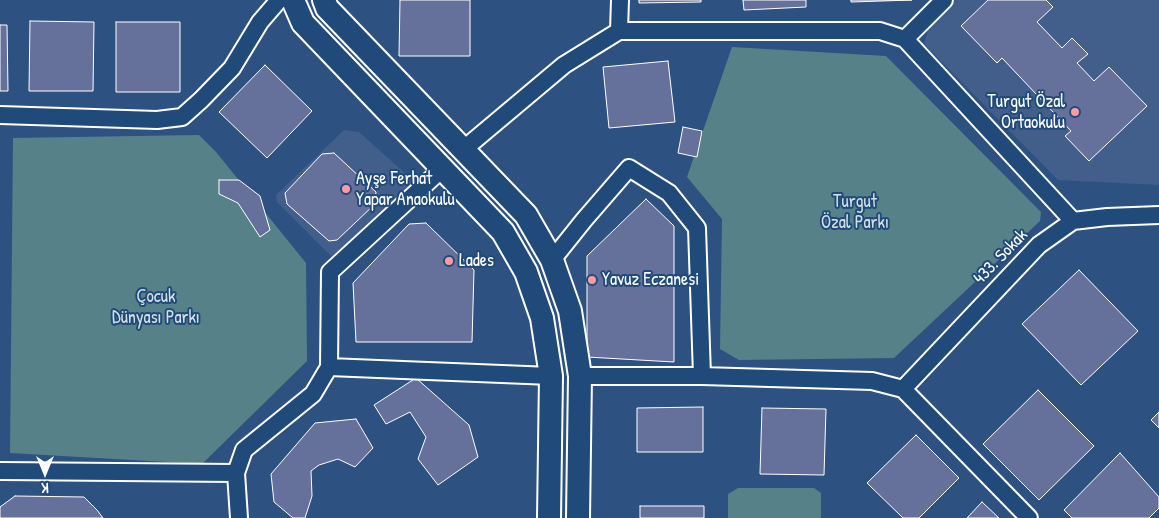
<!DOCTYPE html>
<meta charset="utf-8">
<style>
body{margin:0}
#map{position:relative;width:1159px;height:518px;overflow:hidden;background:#2d5281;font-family:"Patrick Hand",sans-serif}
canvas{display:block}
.north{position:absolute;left:20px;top:448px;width:50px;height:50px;-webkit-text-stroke:4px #1f4a7a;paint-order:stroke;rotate:180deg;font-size:14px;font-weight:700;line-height:20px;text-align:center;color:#fff}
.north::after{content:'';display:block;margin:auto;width:18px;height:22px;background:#fff;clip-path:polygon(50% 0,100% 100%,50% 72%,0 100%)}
</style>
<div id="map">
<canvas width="1159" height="518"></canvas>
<div class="north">K</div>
</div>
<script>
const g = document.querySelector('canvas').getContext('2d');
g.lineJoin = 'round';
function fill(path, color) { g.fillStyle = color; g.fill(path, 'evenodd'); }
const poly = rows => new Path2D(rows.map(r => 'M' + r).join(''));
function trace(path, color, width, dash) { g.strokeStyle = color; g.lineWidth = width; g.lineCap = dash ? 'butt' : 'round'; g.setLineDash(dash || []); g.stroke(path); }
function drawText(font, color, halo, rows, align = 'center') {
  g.font = font + ' "Patrick Hand",sans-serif'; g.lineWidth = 4; g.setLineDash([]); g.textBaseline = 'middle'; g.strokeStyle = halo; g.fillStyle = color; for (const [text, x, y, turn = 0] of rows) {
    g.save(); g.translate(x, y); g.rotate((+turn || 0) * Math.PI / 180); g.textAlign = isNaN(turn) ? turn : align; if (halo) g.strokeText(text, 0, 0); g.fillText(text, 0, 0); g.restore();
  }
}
const built = poly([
 [956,0,1159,0,1159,185,1058,180,924,44,929,27],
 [344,130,359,132,416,183,333,258,277,202,276,195]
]);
const green = poly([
 [732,47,886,56,1041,212,1040,221,894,358,739,360,720,349,722,219,687,177],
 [199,135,216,152,306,263,307,361,202,464,10,453,13,138],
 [738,488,814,488,821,493,821,518,728,518,728,494]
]);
const building = poly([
 [400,0,470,0,470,56,399,56,400,0],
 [639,0,701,0,701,2,639,3,639,0],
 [743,0,806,0,806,7,744,10,743,0],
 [851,0,912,0,851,2,851,0],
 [988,0,1046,0,1053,7,1037,22,1062,48,1072,38,1088,54,1077,63,1094,81,1109,67,1147,106,1089,161,1065,136,1071,131,1002,58,997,63,961,26,988,0],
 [30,21,94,22,93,91,29,91,30,21],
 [116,22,180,22,180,92,116,92,116,22],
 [0,25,7,25,8,91,0,91,0,25],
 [668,61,675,122,609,128,603,67,668,61],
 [265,65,312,111,267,158,219,112,265,65],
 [683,127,702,131,697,157,678,153,683,127],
 [334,153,376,192,375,204,337,240,329,241,287,204,285,193,322,154,334,153],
 [219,180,239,180,260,196,270,230,260,237,238,203,219,194,219,180],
 [646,199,674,226,674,362,587,357,587,256,646,199],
 [426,223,474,270,472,342,356,342,353,283,409,224,426,223],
 [1079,270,1138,331,1081,385,1022,324,1079,270],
 [416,378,469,425,478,457,438,485,418,459,426,437,410,412,386,424,374,405,416,378],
 [1038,390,1094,446,1039,500,983,444,1038,390],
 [703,407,703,452,637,452,637,408,703,407],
 [762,408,826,409,824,475,760,474,762,408],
 [1159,412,1159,428,1151,420,1159,412],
 [356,419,373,448,355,467,338,459,319,465,311,471,312,496,305,518,293,518,274,502,271,474,315,423,356,419],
 [916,435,959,478,919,518,903,518,867,483,916,435],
 [1120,453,1159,497,1159,508,1149,518,1072,518,1064,510,1120,453],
 [15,496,84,497,97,510,103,518,0,518,0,507,15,496],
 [982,502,999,518,967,518,982,502],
 [640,506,704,506,704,518,640,518,640,506]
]);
const street = poly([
 [619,31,620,0],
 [905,39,944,0],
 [0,115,157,120,182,117,201,100,232,68,260,22,279,0],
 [464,149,564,65,619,31,880,31,905,39,1073,221],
 [552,260,584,220,629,168,669,193,697,228,702,376],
 [329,367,551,376],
 [580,376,702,376,872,381,903,389,1029,518],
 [903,389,1039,245,1073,221,1107,217,1159,215],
 [0,471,236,473],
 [239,518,236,473,244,450,313,394,329,367,330,272,443,168]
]);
const secondary = poly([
 [293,0,303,23,503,232,526,272,542,318,551,376,549,518],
 [324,0,327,8,526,215,552,260,570,311,580,376,578,518]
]);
const markers = [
 [1075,112,5,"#ff9aa2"],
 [346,189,5,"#ff9aa2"],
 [449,261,5,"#ff9aa2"],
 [592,280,5,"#ff9aa2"]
];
const poiNames = [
 ["Turgut Özal",1065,102,"right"],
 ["Ortaokulu",1065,123,"right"],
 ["Ayşe Ferhat",356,179],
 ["Yapar Anaokulu",356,200],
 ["Lades",459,261],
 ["Yavuz Eczanesi",602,280]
];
const parkNames = [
 ["Turgut",855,202],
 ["Özal Parkı",855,223],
 ["Çocuk",156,297],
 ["Dünyası Parkı",156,318]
];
const streetNames = [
 ["433. Sokak",1001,257,-46]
];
fill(built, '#425e8b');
fill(green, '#578189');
fill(building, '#65709b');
trace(building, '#fff', 1);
trace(street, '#fff', 20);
trace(secondary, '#fff', 26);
trace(street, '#1f4a7a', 16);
trace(secondary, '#1f4a7a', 22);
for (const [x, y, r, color] of markers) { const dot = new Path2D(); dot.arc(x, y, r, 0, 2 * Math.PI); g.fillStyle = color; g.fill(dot); trace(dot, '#1f4a7a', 2); }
drawText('18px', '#fff', '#1f4a7a', poiNames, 'left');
drawText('18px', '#d5e0e2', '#1f4a7a', parkNames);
drawText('18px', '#fff', '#1f4a7a', streetNames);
</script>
